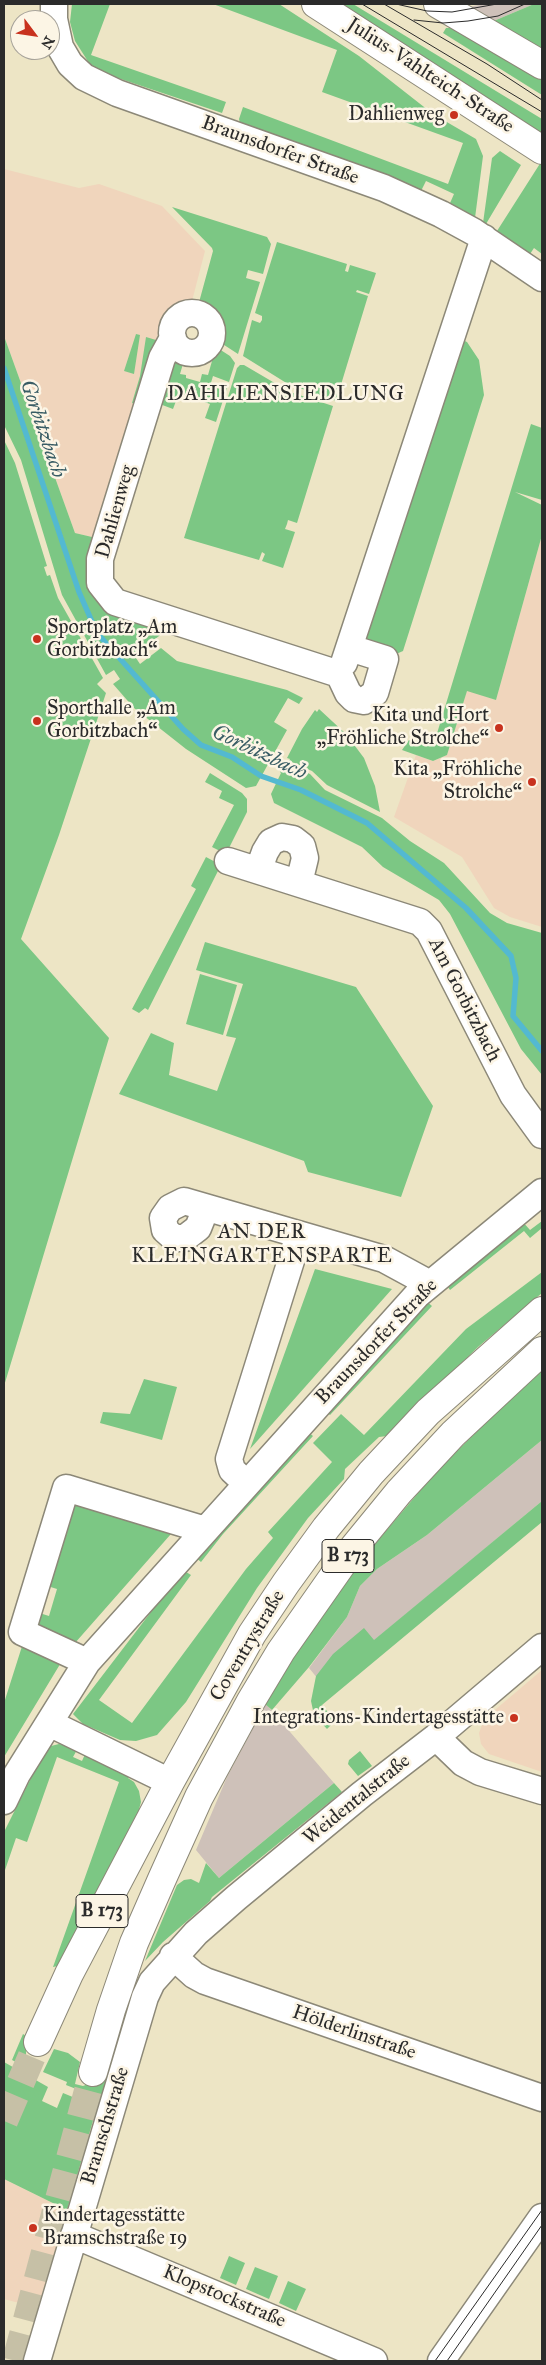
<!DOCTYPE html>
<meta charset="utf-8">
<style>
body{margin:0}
#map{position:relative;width:546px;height:2365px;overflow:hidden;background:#ede5c5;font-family:"IM FELL Great Primer",serif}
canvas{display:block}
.frame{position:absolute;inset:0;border:5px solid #2b2b2b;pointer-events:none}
.north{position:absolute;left:10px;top:10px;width:50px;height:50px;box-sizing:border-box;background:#fcf5e5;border:1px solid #a8a49b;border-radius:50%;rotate:121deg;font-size:14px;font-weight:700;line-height:20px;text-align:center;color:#2b2b2b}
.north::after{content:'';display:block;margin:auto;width:18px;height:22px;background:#c8321e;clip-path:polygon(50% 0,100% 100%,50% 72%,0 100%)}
</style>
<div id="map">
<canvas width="546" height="2365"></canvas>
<div class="frame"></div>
<div class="north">N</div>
</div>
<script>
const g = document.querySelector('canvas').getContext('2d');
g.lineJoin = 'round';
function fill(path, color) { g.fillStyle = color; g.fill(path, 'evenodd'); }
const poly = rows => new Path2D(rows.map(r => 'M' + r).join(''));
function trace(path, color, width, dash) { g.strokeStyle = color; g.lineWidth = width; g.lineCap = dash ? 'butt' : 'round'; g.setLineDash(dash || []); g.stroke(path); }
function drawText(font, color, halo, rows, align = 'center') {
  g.font = font + ' "IM FELL Great Primer",serif'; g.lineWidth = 5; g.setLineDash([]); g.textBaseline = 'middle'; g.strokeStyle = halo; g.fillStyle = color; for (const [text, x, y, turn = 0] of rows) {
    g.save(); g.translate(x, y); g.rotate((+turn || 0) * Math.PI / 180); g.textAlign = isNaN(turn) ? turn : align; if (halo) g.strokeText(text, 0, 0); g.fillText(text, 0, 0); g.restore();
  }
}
const built = poly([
 [4,169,79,188,99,184,162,206,205,251,192,301,186,300,171,307,163,317,97,535,92,537,75,533,4,336],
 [542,535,542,927,510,917,494,908,462,857,394,817,416,755,433,761,447,755,467,690,496,700],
 [542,1670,542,1772,489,1754,481,1744,479,1733,483,1722,489,1715],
 [4,2179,67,2210,38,2308,4,2299]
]);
const industrial = poly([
 [483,4,534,4,489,23,464,8],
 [542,1440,542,1501,375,1640,332,1696,309,1668,347,1617,360,1586,377,1569,427,1535],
 [266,1704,334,1783,219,1878,196,1850,227,1777]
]);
const green = poly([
 [72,4,110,4,91,55,226,102,222,113,100,72,89,63,75,41,70,22],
 [213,4,279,4,359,56,433,114,476,139,483,156,475,218,447,210,454,194,426,181,418,197,241,129,239,119,243,107,448,184,463,143,322,92,337,50],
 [337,4,353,4,542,119,542,137],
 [534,4,542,4,542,54,489,23],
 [446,28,457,28,542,77,542,95,443,33],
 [500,151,521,165,486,224,483,223,492,158],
 [541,162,542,254,534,248,526,260,505,247,509,239,497,231],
 [172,207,267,237,271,244,263,274,248,270,246,278,260,282,238,354,218,341,219,332,215,321,198,306,213,251,212,248],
 [277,242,347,264,345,271,348,272,350,265,376,273,369,294,357,290,356,292,368,296,336,401,288,384,243,356,252,320,260,323,262,320,262,316,255,313],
 [136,334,140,335,134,374,124,371],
 [452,335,467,342,479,360,484,395,403,651,385,659,350,648],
 [4,336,75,533,92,537,97,535,95,584,167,624,163,633,134,655,140,664,161,648,177,661,287,690,303,698,299,704,288,698,274,722,287,730,256,786,246,788,186,749,134,708,113,684,120,679,114,670,106,675,62,595,21,460,4,425],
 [146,337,156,340,136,404,132,403,140,376],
 [216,347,230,356,235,363,229,382,213,376,210,386,220,389,221,383,228,385,216,422,205,418,210,404,179,393,173,409,157,403,172,356,185,357,180,374,186,375,186,378,200,382,202,374,208,375],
 [240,365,244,365,290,392,333,406,297,523,288,520,287,524,285,529,295,532,283,568,262,561,265,554,262,552,259,560,184,538,237,368],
 [531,424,542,428,542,500,515,492,542,505,542,535,496,700,467,691,447,755,433,761,402,750,409,740,422,744,435,740],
 [4,440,15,463,47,566,44,567,47,576,50,575,58,598,103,678,97,684,106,693,59,835,21,939,109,1038,4,1386],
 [319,709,346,734,364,758,375,786,380,812,327,785,312,771,289,761,290,759,287,758,302,729,315,710,317,712],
 [287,764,310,774,325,790,382,818,410,841,444,863,490,913,507,923,542,933,542,1075,521,1049,450,914,439,900,383,867,362,847,274,803,271,794,281,773,280,772,282,766,285,767],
 [210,773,242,793,247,799,247,812,226,854,212,847,234,805,219,798,222,791,205,782],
 [206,857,221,865,148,1010,145,1008,139,1013,132,1009,196,889,191,886],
 [205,942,356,987,433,1106,401,1197,308,1172,304,1161,119,1094,151,1033,174,1043,169,1075,217,1091,236,1038,226,1036,243,984,196,970],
 [200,974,237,985,223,1035,186,1024],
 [522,1221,530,1230,542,1221,542,1228,530,1238,524,1231,450,1290,445,1283],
 [315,1269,392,1289,250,1449],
 [542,1272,542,1293,478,1347,387,1436,379,1437,345,1469,344,1479,308,1518,257,1588,186,1702,157,1735,136,1741,120,1740,83,1724,73,1714,183,1570,191,1575,99,1700,132,1723,246,1569,273,1538,268,1532,332,1462,313,1443,341,1414,364,1435,466,1329],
 [425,1300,432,1306,330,1415,324,1410],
 [542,1367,542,1440,427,1535,377,1569,360,1586,347,1617,309,1667,272,1710,265,1704,244,1744,242,1743,282,1672,353,1570,435,1473],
 [144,1379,177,1387,162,1440,100,1423,103,1412,130,1414],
 [306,1430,313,1436,223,1534,201,1562,194,1556],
 [69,1492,178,1526,75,1643,28,1628,33,1611,49,1616,57,1589,41,1584],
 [542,1501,542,1522,322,1705,335,1721,327,1729,314,1715,311,1701,316,1676,333,1654,364,1628,374,1640],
 [24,1640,65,1656,4,1757,4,1703],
 [59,1744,78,1748,73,1757,82,1761,86,1752,131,1773,128,1778,134,1782,139,1791,141,1802,137,1817,58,1966,53,1967,119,1782,57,1757,27,1842,16,1838,4,1873,4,1832,44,1752,51,1746],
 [360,1751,372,1766,358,1776,348,1764,349,1760],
 [334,1783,342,1792,212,1897,210,1901,163,1942,145,1961,177,1885,184,1880,191,1879,199,1883,206,1863,219,1878],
 [131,1998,135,1999,104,2100,66,2085,67,2082,43,2072,54,2049,68,2053,80,2062,75,2084,83,2086,91,2083,111,2060],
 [23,2034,26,2036,26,2055,30,2063,40,2070,38,2073,12,2060],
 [4,2062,48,2087,42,2101,57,2108,63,2093,97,2107,67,2210,4,2179],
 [229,2256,245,2263,236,2285,220,2278],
 [255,2267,278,2276,269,2299,246,2289],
 [288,2281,306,2289,296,2311,279,2303]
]);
const stream = poly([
 [4,368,79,592,97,633,183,729,201,745,232,757,261,776,301,790,367,823,466,908,511,956,516,978,513,1016,542,1051]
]);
const majorTunnel = poly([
 [4,2121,38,2042],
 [16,2361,93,2072]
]);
const minor = poly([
 [54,4,54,19,60,47,70,64,84,77,117,93,384,188,441,214,474,232,542,278],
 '172 333a20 20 0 1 1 40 0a20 20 0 1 1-40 0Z',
 [173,338,162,358,100,559,100,583,115,602,339,674,348,693,354,699,364,701,375,693,385,659,350,648],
 [344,663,484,238],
 [228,861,420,922,429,931,513,1095,542,1135],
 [263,872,261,863,265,852,271,842,282,837,293,839,302,846,305,858,299,883],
 [206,1208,198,1228,185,1238,174,1238,165,1230,163,1218,170,1208,184,1201,384,1259,430,1284],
 [246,1483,232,1470,229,1459,299,1235],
 [87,1662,22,1632,66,1488,205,1530],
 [49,1723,170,1782],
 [436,1737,463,1763,480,1772,542,1791],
 [4,1801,17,1774,87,1662,417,1295,542,1192],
 [173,1956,194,1975,205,1981,542,2098],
 [74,2235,374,2361],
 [37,2361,145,1997,152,1982,196,1933,236,1898,362,1794,436,1737,542,1647],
 [441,2361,542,2217]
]);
const major = poly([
 [316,4,542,150],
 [438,4,542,65],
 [38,2042,69,1974,170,1782,252,1634,286,1583,326,1528,371,1473,428,1412,542,1311],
 [93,2072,111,2010,134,1943,162,1879,199,1797,251,1701,281,1651,354,1547,399,1492,453,1434,542,1351]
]);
const tram = poly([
 [362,4,542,112],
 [384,4,487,64,542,100],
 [396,4,427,11,452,12,497,4],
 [414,20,443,23,468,21,498,16,525,4],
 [435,2361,542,2210],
 [447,2361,542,2225]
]);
const markers = [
 [454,115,5,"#c8321e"],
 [37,639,5,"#c8321e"],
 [37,721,5,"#c8321e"],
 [499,728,5,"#c8321e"],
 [532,782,5,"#c8321e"],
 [514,1718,5,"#c8321e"],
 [33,2228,5,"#c8321e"]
];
const shields = [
 [348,1556,52],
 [102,1911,52]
];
const shieldNames = [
 ["B 173",348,1556],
 ["B 173",102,1911]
];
const streetNames = [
 ["Julius-Vahlteich-Straße",430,76,33],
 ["Braunsdorfer Straße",280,151,20],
 ["Dahlienweg",116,512,-74],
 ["Am Gorbitzbach",464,1000,63],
 ["Braunsdorfer Straße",377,1342,-46],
 ["Coventrystraße",248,1646,-59],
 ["Weidentalstraße",357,1800,-39],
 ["Hölderlinstraße",354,2033,19],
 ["Bramschstraße",106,2126,-73],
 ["Klopstockstraße",224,2297,23]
];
const poiNames = [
 ["Dahlienweg",444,115],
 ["Sportplatz „Am",47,628,"left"],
 ["Gorbitzbach“",47,651,"left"],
 ["Sporthalle „Am",47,709,"left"],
 ["Gorbitzbach“",47,732,"left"],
 ["Kita und Hort",489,716],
 ["„Fröhliche Strolche“",489,739],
 ["Kita „Fröhliche",522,770],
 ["Strolche“",522,793],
 ["Integrations-Kindertagesstätte",504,1718],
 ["Kindertagesstätte",43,2216,"left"],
 ["Bramschstraße 19",43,2239,"left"]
];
const neighbourhoodNames = [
 ["DAHLIENSIEDLUNG",286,395],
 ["AN DER",262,1233],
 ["KLEINGARTENSPARTE",262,1257]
];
const waterNames = [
 ["Gorbitzbach",42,429,71],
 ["Gorbitzbach",259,753,25]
];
fill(built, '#f0d5bc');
fill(industrial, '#cec1b9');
fill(green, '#7cc784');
trace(stream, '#53b9d1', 5.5);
trace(majorTunnel, '#c6c0a6', 28, [28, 14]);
trace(minor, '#8c8878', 29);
trace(major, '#8c8878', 30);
trace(minor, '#fff', 26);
trace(major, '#fff', 28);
trace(tram, '#2b2b2b', 1);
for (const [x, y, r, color] of markers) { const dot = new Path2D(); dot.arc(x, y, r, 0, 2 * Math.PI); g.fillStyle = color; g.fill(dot); trace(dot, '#fcf5e5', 2); }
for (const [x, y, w] of shields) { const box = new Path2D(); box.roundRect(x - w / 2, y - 16.5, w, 33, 4); g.fillStyle = '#fcf5e5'; g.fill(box); trace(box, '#2b2b2b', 1); }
drawText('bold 19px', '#2b2b2b', null, shieldNames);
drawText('20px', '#2b2b2b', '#fcf5e5', streetNames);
drawText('20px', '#2b2b2b', '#fcf5e5', poiNames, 'right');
g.letterSpacing = '1px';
drawText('21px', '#2b2b2b', '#fcf5e5', neighbourhoodNames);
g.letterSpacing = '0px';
drawText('italic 21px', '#395d65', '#fcf5e5', waterNames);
</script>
